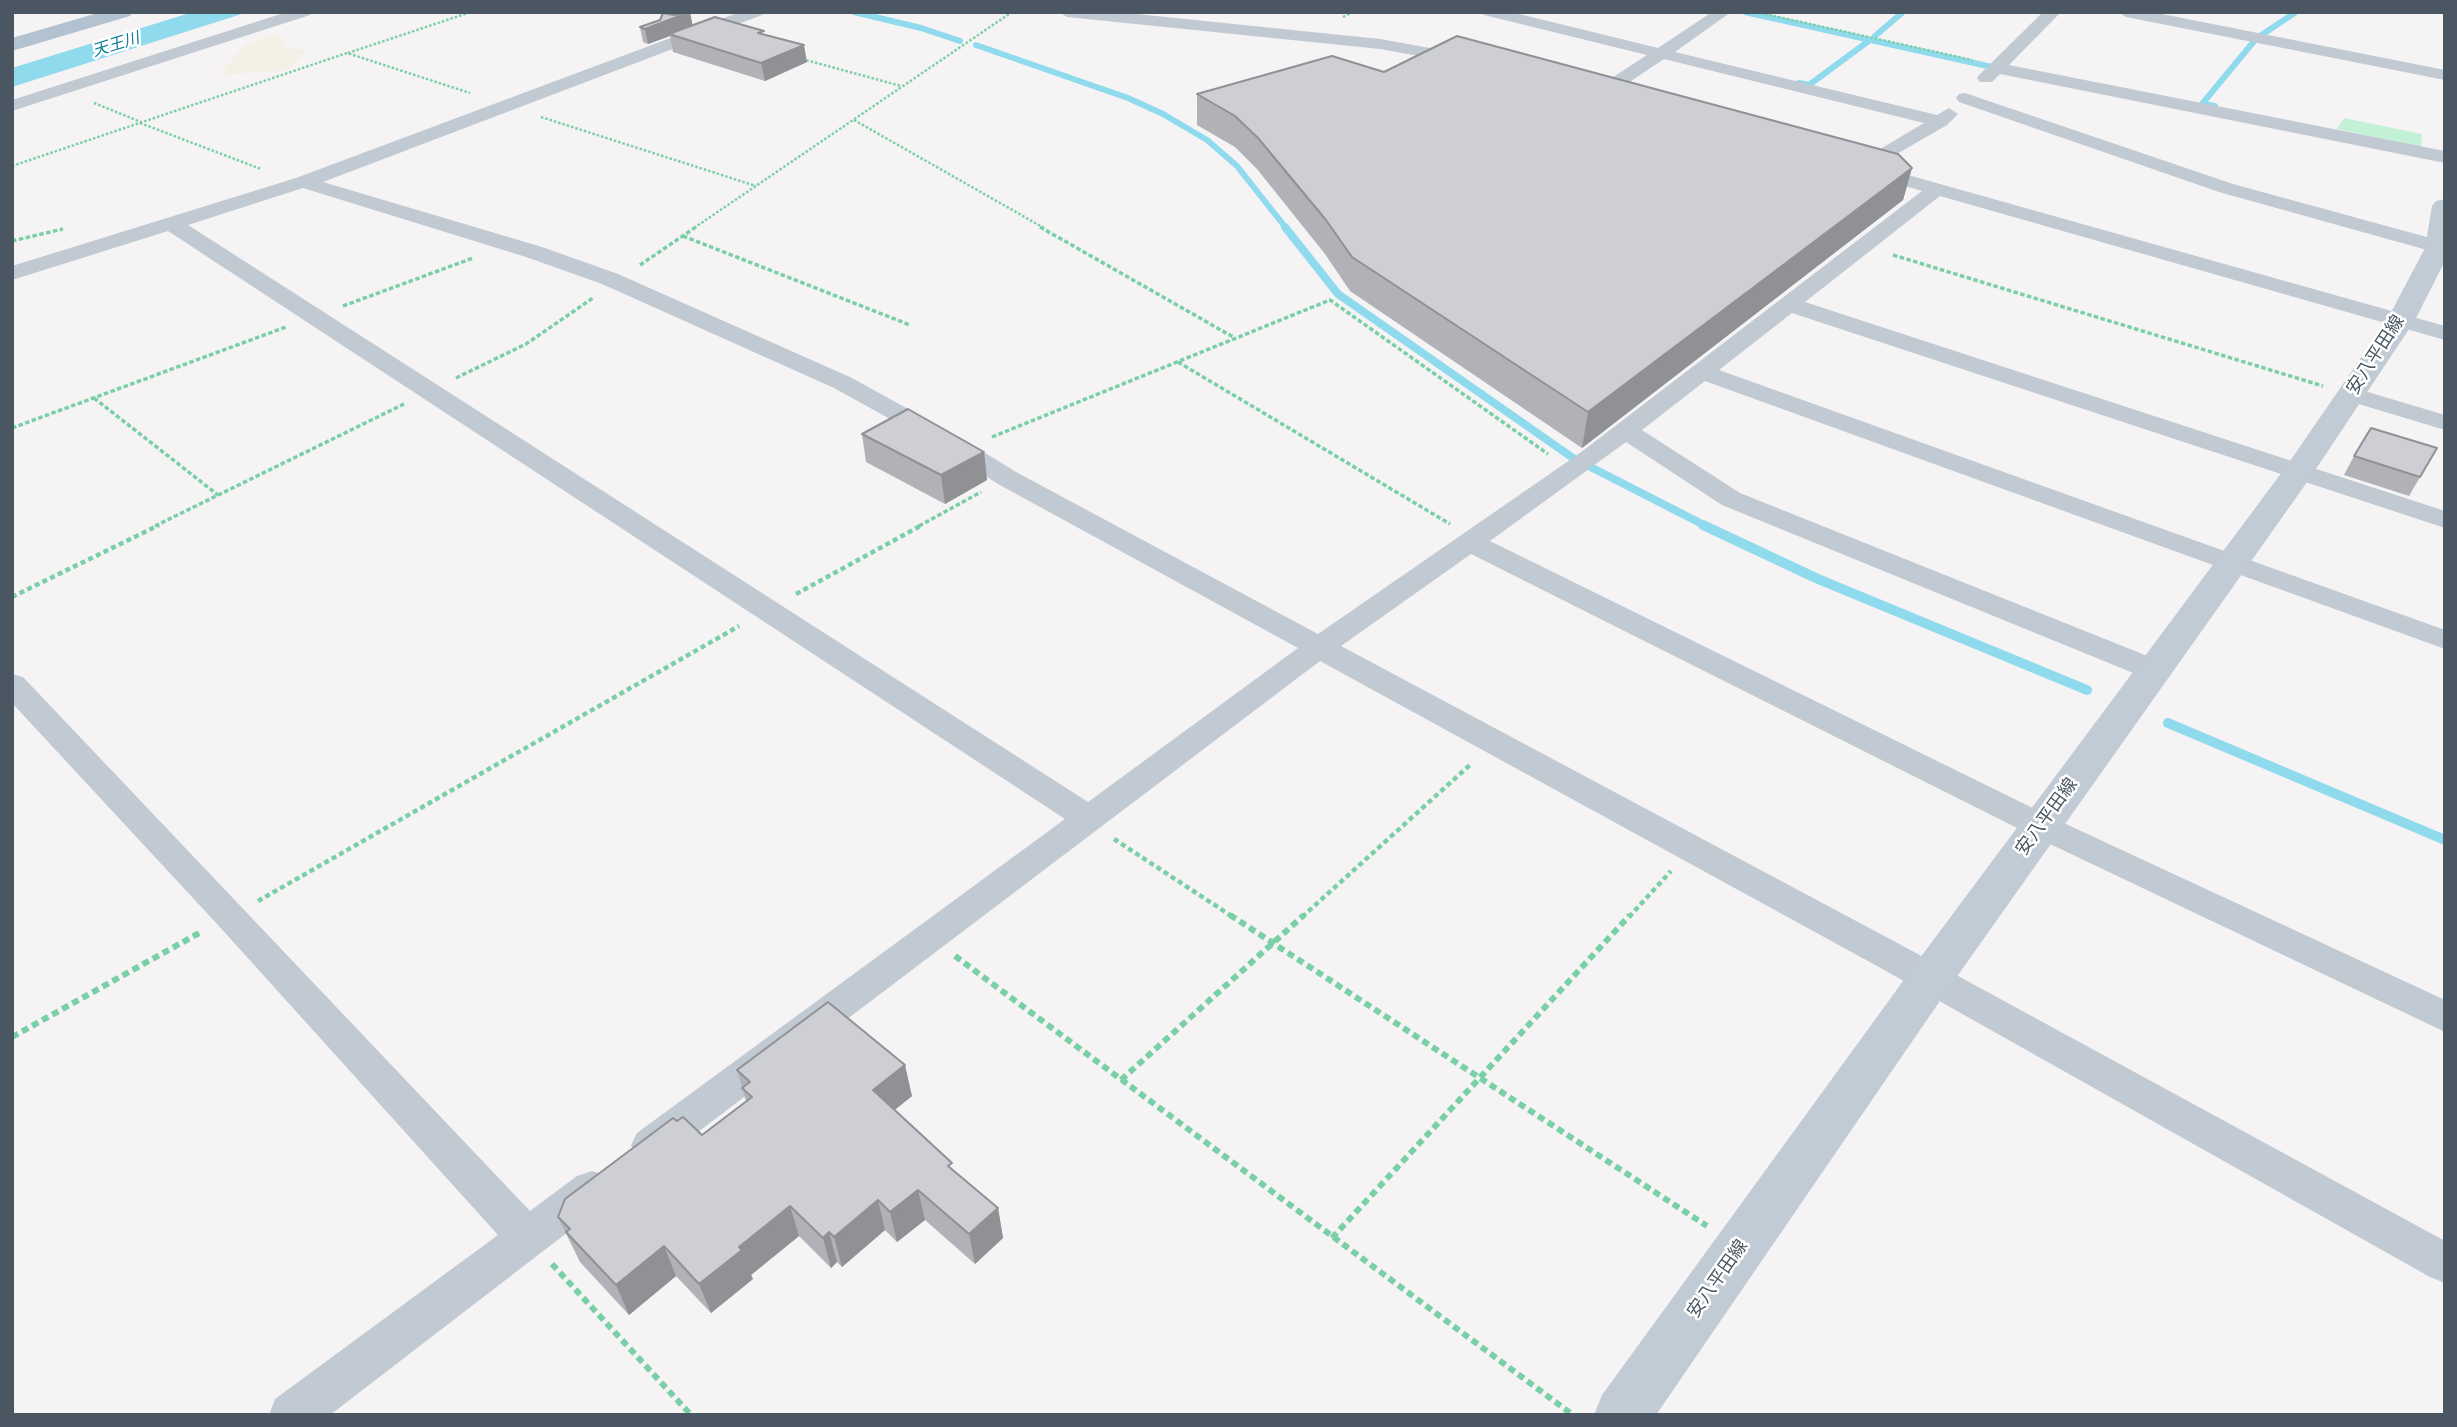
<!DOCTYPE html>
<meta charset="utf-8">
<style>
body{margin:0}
#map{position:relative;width:2457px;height:1427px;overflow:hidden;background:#f5f3f3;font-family:Helvetica,sans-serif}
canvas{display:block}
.frame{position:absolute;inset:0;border:14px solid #4a5661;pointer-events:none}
</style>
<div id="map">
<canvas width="2457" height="1427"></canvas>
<div class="frame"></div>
</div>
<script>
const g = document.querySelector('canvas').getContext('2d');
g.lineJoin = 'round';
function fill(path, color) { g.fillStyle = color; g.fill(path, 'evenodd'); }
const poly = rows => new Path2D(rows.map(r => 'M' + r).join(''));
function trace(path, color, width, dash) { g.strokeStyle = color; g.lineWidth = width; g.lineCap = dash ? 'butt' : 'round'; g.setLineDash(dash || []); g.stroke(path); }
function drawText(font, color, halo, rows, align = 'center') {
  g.font = font + ' Helvetica,"Noto Sans JP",sans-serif'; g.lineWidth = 5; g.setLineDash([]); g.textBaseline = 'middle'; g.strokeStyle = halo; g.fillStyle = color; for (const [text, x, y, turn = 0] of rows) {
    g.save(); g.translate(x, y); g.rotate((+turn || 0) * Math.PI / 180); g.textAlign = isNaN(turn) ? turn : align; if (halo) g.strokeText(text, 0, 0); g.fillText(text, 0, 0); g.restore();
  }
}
const green = poly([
 [2344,118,2422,134,2421,147,2337,129]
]);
const sand = poly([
 [279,34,284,41,282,47,306,50,289,70,219,75,245,45]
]);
const water = poly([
 [193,12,248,12,12,87,12,68]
]);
const streamFar2 = poly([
 [854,12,921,28,960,41],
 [1745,12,1992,67],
 [1875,36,1903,12],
 [2260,36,2296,12],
 [976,45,1128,98,1163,114,1207,140,1237,166,1286,228],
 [1799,83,1809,85,1870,40],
 [2215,106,2202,104,2255,40]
]);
const streamFar1 = poly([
 [1285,227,1338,294,1573,458,1706,526]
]);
const stream = poly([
 [1703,525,1818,579,2087,690],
 [2168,723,2445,840]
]);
const pathFar3 = poly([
 [1756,12,1972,60],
 [1343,17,1353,12],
 [348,53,471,12],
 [802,59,901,86],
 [94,103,141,122],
 [541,117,756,186],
 [854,120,1044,228],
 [140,123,261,169],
 [12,166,347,53,470,93],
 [694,228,1012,12]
]);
const pathFar2 = poly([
 [1040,227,1235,338],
 [683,236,910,325],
 [12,241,63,229],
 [1893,255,2323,386],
 [640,265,696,227],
 [343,306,473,258],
 [1178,362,1450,524],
 [456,378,526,344,593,298],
 [94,398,218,495],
 [12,428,286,327],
 [992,437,1330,300,1548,454],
 [155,526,404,404],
 [919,526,981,492]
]);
const pathFar1 = poly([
 [796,594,922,525],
 [12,597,159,525],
 [1114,839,1233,917],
 [258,901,739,626],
 [1302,917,1471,764],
 [1629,917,1671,871]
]);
const path = poly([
 [1230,915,1707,1226],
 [955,956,1573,1415],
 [12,1037,201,932],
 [1121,1080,1304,915],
 [1332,1238,1630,915],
 [552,1264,691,1415]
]);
const minor = poly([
 [287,12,312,12,310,15,12,111,12,100,287,12],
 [740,12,764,12,762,15,323,182,542,247,618,274,852,378,964,440,1016,472,1318,634,1580,453,1922,191,1853,171,1850,167,1924,123,1664,59,1604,99,1592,99,1589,95,1592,91,1647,55,1484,15,1482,12,1511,12,1658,48,1712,12,1731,12,1675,52,1937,115,1949,108,1958,114,1947,125,1876,166,2445,326,2445,340,1940,196,1805,302,2445,511,2445,528,1792,313,1719,370,2445,630,2445,649,1705,381,1642,430,1740,493,2165,663,2169,670,2165,677,2154,680,2143,677,1722,505,1626,442,1490,541,2053,818,2445,1000,2445,1032,2029,834,1471,554,1341,646,1903,946,2445,1241,2445,1283,2430,1277,1877,966,1320,661,665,1157,651,1162,637,1157,631,1145,637,1133,1065,819,168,231,12,280,12,266,296,178,740,12],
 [303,188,526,257,602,284,834,388,946,450,998,484,1298,648,1088,802,188,225,303,188],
 [1059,12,1117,12,1380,39,1469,55,1478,60,1469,65,1380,49,1067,17,1059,12],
 [2043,12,2061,12,2009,65,2445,151,2445,163,2000,74,1992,82,1980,82,1977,78,1980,74,2043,12],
 [2118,12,2152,12,2445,70,2445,80,2126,17,2118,12],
 [1965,93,2233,184,2445,242,2445,255,2219,192,1959,102,1956,98,1959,94,1965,93],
 [2351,387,2445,415,2445,430,2342,399,2339,394,2342,389,2351,387],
 [12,674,23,677,530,1211,577,1176,592,1171,607,1176,613,1189,607,1202,330,1415,269,1415,275,1399,498,1235,218,925,12,703,12,674]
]);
const secondary = poly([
 [2445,199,2445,261,2415,320,2310,478,1946,992,1656,1415,1594,1415,1602,1395,1914,966,2288,464,2387,320,2425,248,2432,206,2436,201,2445,199]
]);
const primary = poly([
 [101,12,133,12,130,16,12,51,12,38,101,12]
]);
const wall = poly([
 [692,25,765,35,807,62,765,81,673,52,670,36,648,44,643,42,640,27],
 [1384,72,1912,168,1903,200,1582,448,1350,291,1325,254,1257,169,1235,147,1197,125,1197,94],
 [862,434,984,452,987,480,945,504,866,462],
 [2437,448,2409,496,2344,475,2354,456],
 [737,1070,912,1096,894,1110,953,1171,998,1208,1003,1238,975,1264,925,1220,897,1242,885,1230,842,1267,837,1262,831,1268,799,1236,751,1275,753,1279,711,1313,676,1276,629,1315,580,1262,558,1217,677,1121,702,1135,746,1101]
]);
const shadedWall = poly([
 [690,12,693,27,669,34,670,36,648,44,645,29],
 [804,45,807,62,765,81,761,63],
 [1912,168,1903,200,1582,448,1588,412],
 [984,452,987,480,945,504,941,475],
 [905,1065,912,1096,881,1121,873,1090],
 [918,1190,925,1220,897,1242,890,1212],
 [878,1200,885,1230,842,1267,834,1237],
 [790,1206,799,1236,751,1275,753,1279,711,1313,699,1284,739,1247],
 [998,1208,1003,1238,975,1264,969,1234],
 [829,1232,837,1262,831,1268,823,1238],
 [664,1246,676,1276,629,1315,616,1285]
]);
const building = poly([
 [690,12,645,29,640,27,660,20,663,13,674,15,690,12],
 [715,17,764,31,758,33,804,45,761,63,669,34,715,17],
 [1457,36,1898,154,1912,168,1588,412,1352,257,1326,220,1258,138,1235,116,1197,94,1332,56,1384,72,1457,36],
 [908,409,984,452,941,475,862,434,908,409],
 [2371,428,2437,448,2420,477,2354,456,2371,428],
 [828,1002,905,1065,873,1090,952,1163,948,1166,998,1208,969,1234,918,1190,890,1212,878,1200,834,1237,829,1232,823,1238,790,1206,739,1247,742,1250,699,1284,664,1246,616,1285,566,1232,570,1229,558,1217,565,1199,673,1118,677,1121,683,1117,702,1135,752,1097,742,1088,750,1082,737,1070,828,1002]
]);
const farWaternames = [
 ["天王川",116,45,-17]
];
const streetNames = [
 ["安八平田線",2376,355,-57],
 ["安八平田線",2047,817,-54],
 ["安八平田線",1718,1279,-55]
];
fill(green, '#c3f1d5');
fill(sand, '#f5f0e5');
fill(water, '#90daee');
trace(streamFar2, '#90daee', 6);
trace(streamFar1, '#90daee', 8);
trace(stream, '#90daee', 10);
trace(pathFar3, '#7ad0a6', 2.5, [2.5, 2]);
trace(pathFar2, '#7ad0a6', 3.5, [4.5, 2.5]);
trace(pathFar1, '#7ad0a6', 4.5, [5, 3.5]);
trace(path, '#7ad0a6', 6, [7, 4.5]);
fill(minor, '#c1cad2');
fill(secondary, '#c1cbd6');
fill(primary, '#b3c2d1');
fill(wall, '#b0b2b7');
fill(shadedWall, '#909195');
fill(building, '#cdcfd5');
trace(building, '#909195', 2);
drawText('italic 16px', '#0c7c9b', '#fff', farWaternames);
drawText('18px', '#4a5661', '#fff', streetNames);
</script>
